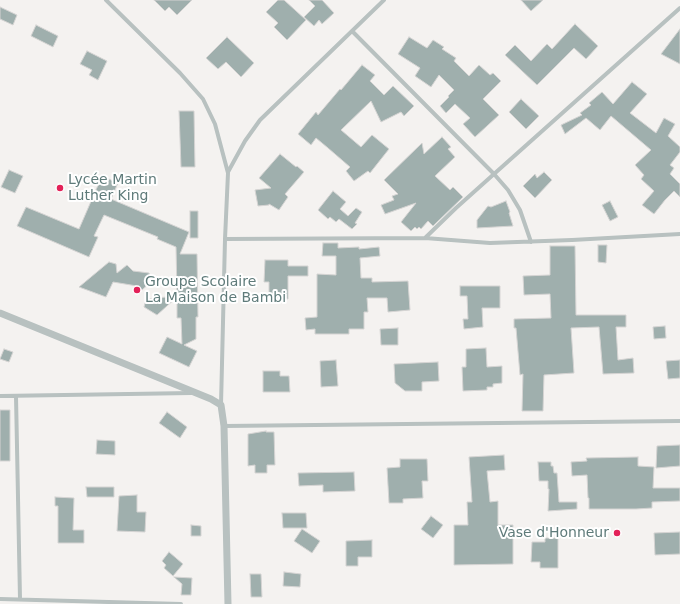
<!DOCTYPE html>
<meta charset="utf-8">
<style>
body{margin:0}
canvas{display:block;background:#f4f2f0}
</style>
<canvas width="680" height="604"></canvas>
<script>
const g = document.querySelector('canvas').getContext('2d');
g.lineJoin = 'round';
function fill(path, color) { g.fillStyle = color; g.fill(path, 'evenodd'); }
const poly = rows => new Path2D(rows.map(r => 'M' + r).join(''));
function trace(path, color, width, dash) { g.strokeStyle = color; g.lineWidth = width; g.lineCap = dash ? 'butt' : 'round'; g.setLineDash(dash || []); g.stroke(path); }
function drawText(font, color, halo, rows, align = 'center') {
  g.font = font + ' "DejaVu Sans",sans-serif'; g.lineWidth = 4; g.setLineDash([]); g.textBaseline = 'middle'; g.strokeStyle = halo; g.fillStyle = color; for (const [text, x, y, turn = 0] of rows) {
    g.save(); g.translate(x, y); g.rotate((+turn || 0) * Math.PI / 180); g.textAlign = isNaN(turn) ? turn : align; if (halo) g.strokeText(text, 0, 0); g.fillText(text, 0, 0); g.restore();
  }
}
const building = poly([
 [154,0,192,0,177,15,169,7,165,11,154,0],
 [278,0,284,0,306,20,287,40,274,27,278,23,266,12,278,0],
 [309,0,322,0,334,13,322,24,319,20,314,26,304,17,315,6,309,0],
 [521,0,543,0,531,11,521,0],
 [0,7,17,15,13,25,0,19,0,7],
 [575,24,598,46,586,59,574,48,537,85,505,55,515,45,531,61,547,44,552,49,575,24],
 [36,25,58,36,53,47,31,36,36,25],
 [680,29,680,64,661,54,680,29],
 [227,37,254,63,241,77,226,62,218,69,206,58,227,37],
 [409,37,427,48,433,40,444,47,442,49,456,58,454,61,469,76,479,65,490,75,493,73,501,81,483,99,499,115,475,137,463,124,470,118,455,104,446,113,440,106,449,97,448,96,454,90,439,75,431,87,415,76,420,68,398,54,409,37],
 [87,51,107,61,98,80,89,75,92,70,80,64,87,51],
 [362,65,375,75,370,81,384,95,393,86,414,106,404,116,401,112,381,122,371,101,341,130,361,147,372,135,389,149,370,173,368,171,354,181,346,171,350,167,328,148,316,138,311,145,298,134,316,112,318,115,340,89,341,90,362,65],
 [632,82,647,94,630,113,656,133,664,118,675,124,668,136,680,147,680,152,670,165,674,168,670,174,680,184,680,197,674,191,665,200,654,214,642,205,654,191,641,179,644,175,635,165,651,150,611,116,600,130,586,118,565,134,561,125,582,115,580,113,591,105,589,103,602,92,613,104,632,82],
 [521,99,539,116,526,129,509,112,521,99],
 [179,111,194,111,195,167,181,167,179,111],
 [442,137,451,147,448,149,455,157,435,176,450,190,453,187,463,197,433,226,428,221,421,229,419,227,417,229,415,227,411,231,401,222,416,203,385,214,381,205,394,200,392,196,398,194,384,180,422,143,424,154,442,137],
 [280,154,296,167,297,166,304,172,285,194,288,197,279,210,269,204,269,205,258,206,255,190,271,188,259,178,280,154],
 [9,170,23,176,15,193,1,187,9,170],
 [544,172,552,180,535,198,523,186,535,174,537,178,544,172],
 [102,176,118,183,111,199,189,232,180,254,197,254,198,317,196,317,196,339,184,345,197,351,189,367,159,353,167,337,182,344,181,318,177,318,177,297,157,315,144,307,146,299,177,296,176,247,157,239,158,237,104,215,94,236,98,237,89,257,17,226,26,207,79,229,102,176],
 [333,191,346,202,340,209,348,216,356,208,362,212,355,223,357,224,352,229,339,219,336,222,330,217,328,219,318,210,333,191],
 [506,201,510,212,509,213,513,226,477,228,477,220,488,206,491,207,506,201],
 [610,201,618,217,610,221,602,205,610,201],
 [190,211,198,211,198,238,190,238,190,211],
 [323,243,338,243,338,248,359,247,359,249,379,247,380,256,360,258,361,278,372,278,372,282,408,281,410,310,388,312,387,298,367,298,368,312,364,312,364,329,349,329,349,334,315,334,315,329,306,330,305,318,317,317,317,274,336,275,336,256,322,256,323,243],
 [598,245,607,245,606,263,598,262,598,245],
 [550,246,575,246,576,315,626,315,626,327,616,327,618,360,633,358,634,373,603,374,599,327,571,328,574,373,544,375,543,411,522,411,523,374,520,375,516,328,514,328,514,319,551,318,550,294,524,295,523,276,550,275,550,246],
 [265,260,288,260,288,266,308,266,308,276,288,276,288,299,269,299,269,282,264,282,265,260],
 [109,262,116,264,117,273,127,265,133,271,149,273,152,281,142,290,137,286,113,282,106,297,79,287,109,262],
 [460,286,500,286,500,308,482,308,483,327,464,329,463,319,468,319,467,296,460,296,460,286],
 [665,326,666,338,654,339,653,327,665,326],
 [398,328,398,345,381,345,380,329,398,328],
 [486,348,487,367,502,366,502,383,493,384,493,387,487,387,487,390,463,391,462,367,466,367,466,349,486,348],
 [4,349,13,352,9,362,0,359,4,349],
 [336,360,338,386,321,387,320,361,336,360],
 [680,360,680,378,668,379,666,361,680,360],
 [438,362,439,381,422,382,422,391,405,391,395,383,394,364,438,362],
 [263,371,280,371,280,376,289,376,290,392,263,392,263,371],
 [0,410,10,410,10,461,0,461,0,410],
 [167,412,187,427,180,438,159,423,167,412],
 [266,431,266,432,274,432,275,465,267,465,267,473,255,473,255,465,248,466,248,434,266,431],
 [97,440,115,441,115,455,96,454,97,440],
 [680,445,680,466,656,468,657,446,680,445],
 [504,455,505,470,487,471,490,502,498,501,498,525,513,525,513,564,454,565,454,525,468,525,467,502,472,502,469,457,504,455],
 [638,457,638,466,654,467,653,488,680,488,680,501,652,502,652,508,636,509,589,509,589,498,588,498,587,475,572,476,571,462,587,461,586,458,638,457],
 [400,459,427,459,428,481,422,481,423,498,403,499,403,503,389,503,387,468,400,467,400,459],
 [538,462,551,462,551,466,553,466,554,473,557,473,559,502,577,502,577,509,548,511,549,489,548,489,548,481,539,481,538,462],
 [354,472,355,491,323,492,323,485,299,486,298,473,354,472],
 [86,487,114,487,114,497,87,497,86,487],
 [137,495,137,512,146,512,145,532,117,531,119,496,137,495],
 [55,497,74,498,73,530,84,530,84,543,58,543,58,506,55,506,55,497],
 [282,513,306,513,307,528,283,528,282,513],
 [431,516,443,525,433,538,421,529,431,516],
 [191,525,201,526,201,536,191,536,191,525],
 [302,529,320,541,312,553,294,541,302,529],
 [680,532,680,554,655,555,654,533,680,532],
 [545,538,558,538,558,568,540,568,540,562,531,562,532,542,545,542,545,538],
 [372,540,372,557,358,557,358,566,346,566,346,541,372,540],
 [169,552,183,564,173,576,164,568,166,565,162,561,169,552],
 [284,572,301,574,300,587,283,586,284,572],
 [250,574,261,574,262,597,251,597,250,574],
 [174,577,192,578,191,595,181,595,182,584,174,577]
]);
const minor = poly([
 [106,0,180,73,203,99,215,124,228,173,225,239,221,405],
 [352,31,494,174,680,8],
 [228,172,245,141,260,120,384,0],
 [425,238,456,208,494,174,508,190,520,210,531,242],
 [225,239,425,238,490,243,572,240,680,234],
 [0,396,192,393],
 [16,396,20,599],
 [224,426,680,421],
 [0,599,181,604]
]);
const tertiary = poly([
 [0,313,211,399,221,405,224,426,228,604]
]);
const markers = [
 [60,188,4,"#e32158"],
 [137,290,4,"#e32158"],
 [617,533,4,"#e32158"]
];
const poiNames = [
 ["Lycée Martin",68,180],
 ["Luther King",68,196],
 ["Groupe Scolaire",145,282],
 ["La Maison de Bambi",145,298],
 ["Vase d'Honneur",609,533,"right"]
];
fill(building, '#9fafad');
trace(building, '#d5d4d3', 1);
trace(minor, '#b8c1c0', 4);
trace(tertiary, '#b8c1c0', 7);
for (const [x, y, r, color] of markers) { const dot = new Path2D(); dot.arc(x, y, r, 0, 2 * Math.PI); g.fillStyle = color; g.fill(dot); trace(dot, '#fff', 1.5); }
drawText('14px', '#5f7b7a', '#fff', poiNames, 'left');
</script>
